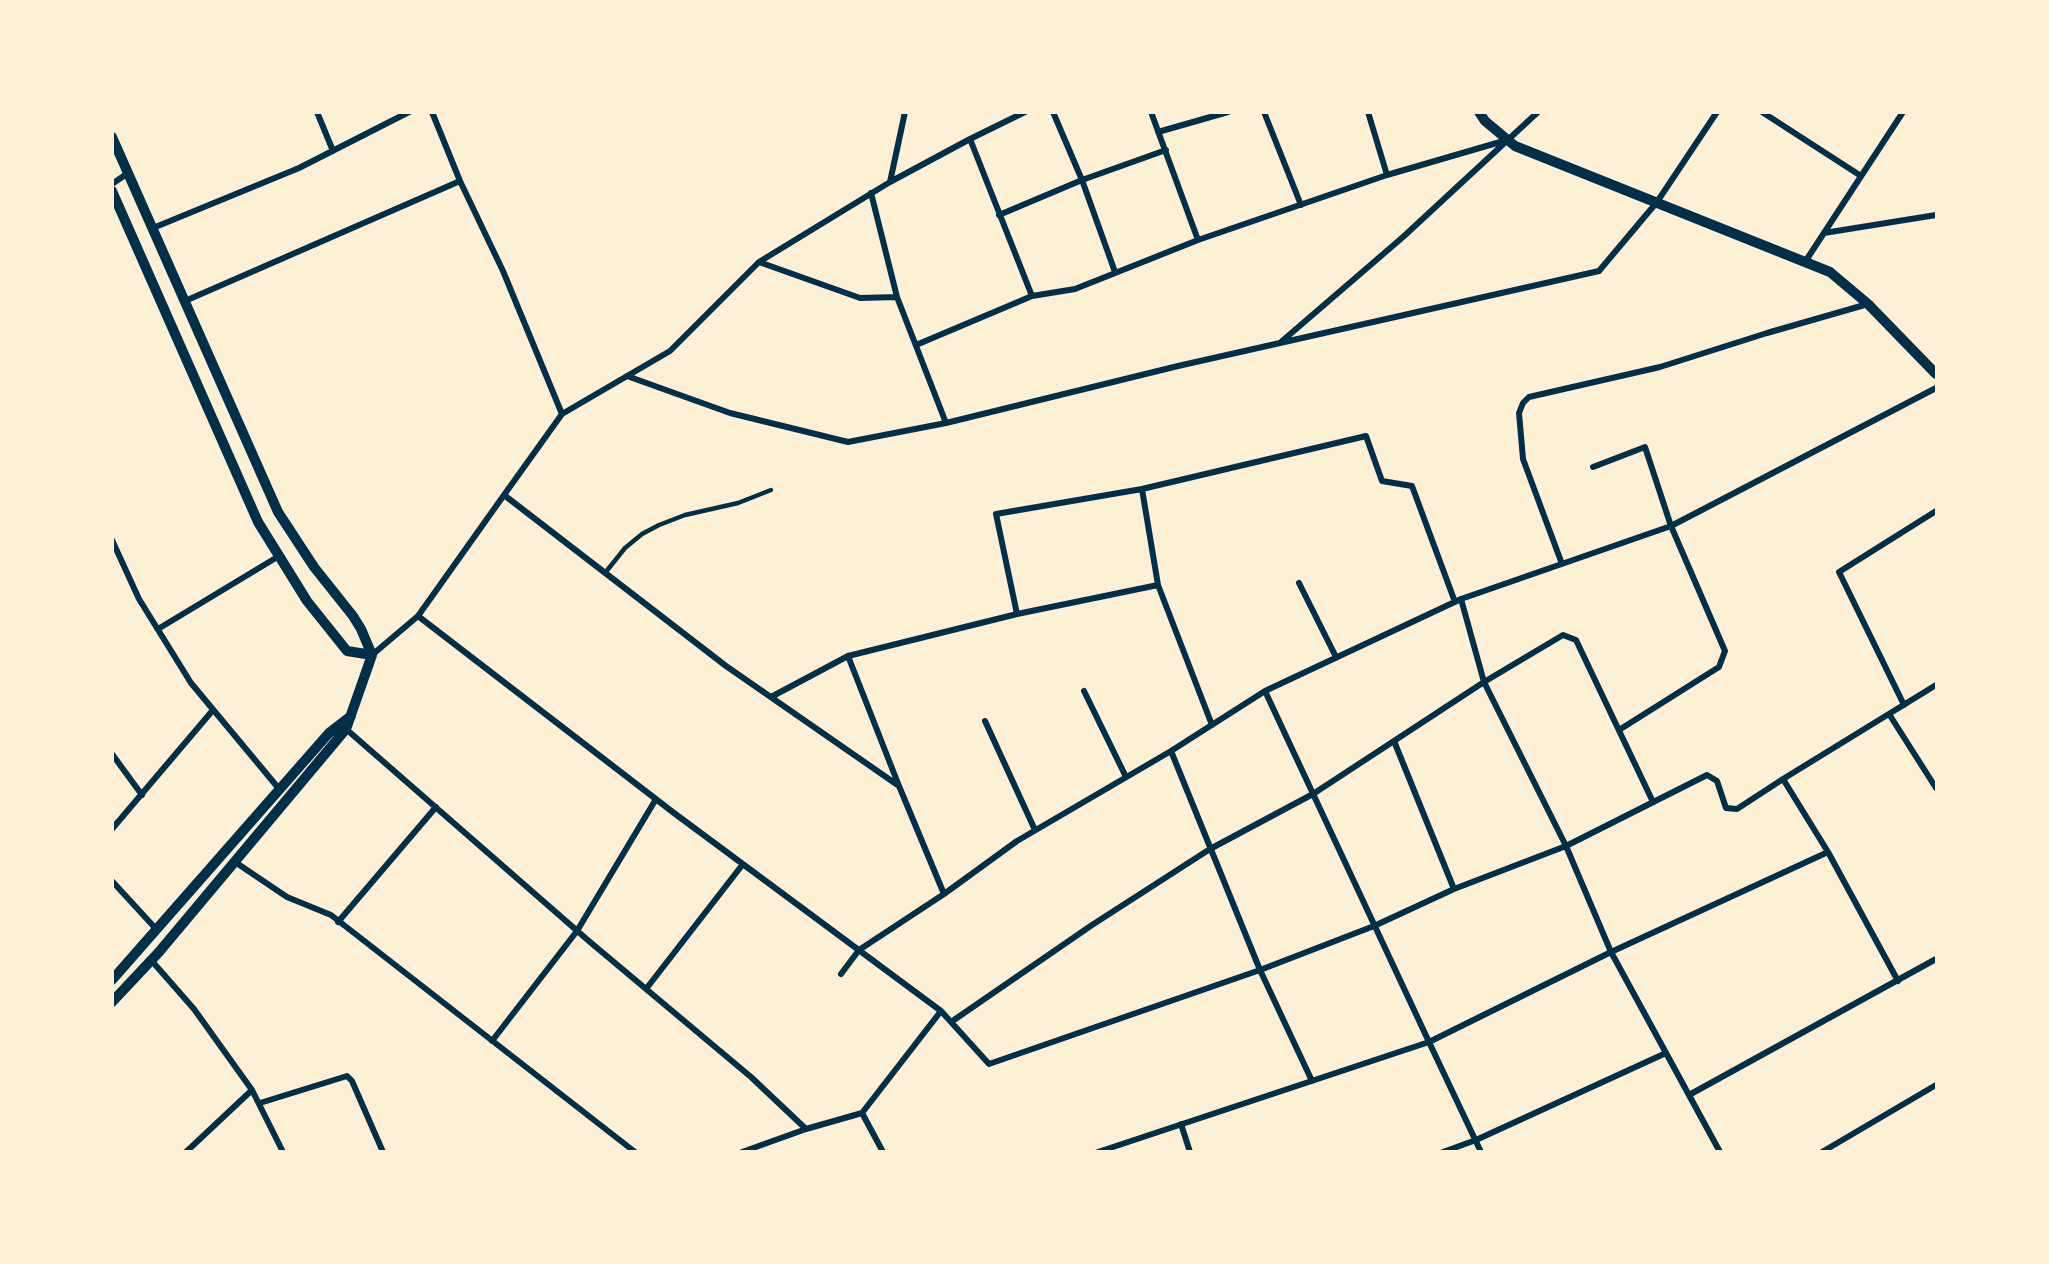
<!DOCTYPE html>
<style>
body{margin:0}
#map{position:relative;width:2049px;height:1264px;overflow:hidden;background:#fdf0d5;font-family:Raleway,sans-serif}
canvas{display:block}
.frame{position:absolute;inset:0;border:114px solid #fdf0d5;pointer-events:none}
</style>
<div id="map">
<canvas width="2049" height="1264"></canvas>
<div class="frame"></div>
</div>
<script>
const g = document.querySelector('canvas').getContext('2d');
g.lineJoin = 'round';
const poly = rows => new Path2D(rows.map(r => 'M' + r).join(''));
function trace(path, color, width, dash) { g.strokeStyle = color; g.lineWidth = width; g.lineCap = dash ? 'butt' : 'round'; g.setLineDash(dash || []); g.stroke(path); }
const service = poly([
 [605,573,625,548,642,534,659,525,685,515,738,503,771,490]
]);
const minor = poly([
 [317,112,333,151],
 [432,112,460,181,503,271,562,414],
 [1053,112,1082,180,1115,272],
 [1151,112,1198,240],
 [1264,112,1301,205],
 [1368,112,1387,175],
 [1762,112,1861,176],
 [1158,132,1228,112],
 [970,139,1032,296],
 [890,182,970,139,1025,112],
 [112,184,128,173],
 [871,193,897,297],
 [999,215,1082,180,1166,150],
 [153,228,299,168,409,112],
 [1824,233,1936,215],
 [759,262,890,182,905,112],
 [1805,262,1903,112],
 [185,301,460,181],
 [1281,342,1403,237,1538,112],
 [916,345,1032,296,1075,289,1198,240,1387,175,1507,140],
 [627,376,730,413,848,442,946,423],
 [1593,467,1645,447,1671,526,1725,651,1719,667,1619,730],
 [504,495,562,414,670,351,759,262,860,298,897,297,946,423,1178,366,1599,271,1657,202,1717,112],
 [112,540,139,599,191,683,280,790],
 [1562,564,1523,459,1519,413,1523,403,1529,397,1660,367,1767,333,1868,304],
 [1299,583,1336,657],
 [1158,585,1212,725],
 [1461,599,1484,682,1563,635,1576,640,1653,802],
 [1017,614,996,514,1142,489],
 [418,616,504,495,726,666,899,786,944,894,859,950,841,974],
 [158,629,279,556],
 [372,655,418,616,674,813,941,1011,862,1113],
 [848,656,1017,614,1158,585,1142,489,1366,436,1382,481,1412,486,1455,602],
 [1084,691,1126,777],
 [1265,691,1171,751,1260,970,1312,1081],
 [771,697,848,656,899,786],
 [1904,705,1839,572,1936,511],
 [1889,714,1936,788],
 [985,721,1035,830],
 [346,729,590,942,751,1077,806,1129,862,1113,883,1152],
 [1394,741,1454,889],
 [112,754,142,795],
 [112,829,213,710],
 [1828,852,1898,981],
 [235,862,287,897,331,915,635,1152],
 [112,881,157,930],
 [944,894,1017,841,1171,751],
 [338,922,436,807],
 [151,960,194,1009,252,1090,283,1152],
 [646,989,743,864],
 [941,1011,951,1022,989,1064,1260,970,1374,926,1454,889,1566,846,1484,682,1313,794,1210,849,1092,925,951,1022],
 [492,1041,577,931,656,799],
 [1689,1095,1936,959],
 [260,1103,347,1076,352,1081,383,1152],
 [1181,1124,1190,1152],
 [186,1152,252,1090],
 [742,1152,806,1129],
 [1098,1152,1429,1042,1265,691,1461,599,1671,526,1936,388],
 [1443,1152,1476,1140,1666,1053],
 [1481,1152,1429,1042,1611,952,1828,852,1783,779,1936,685],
 [1720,1152,1611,952,1566,846,1707,775,1717,781,1726,808,1737,809,1783,779],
 [1822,1152,1936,1085]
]);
const tertiary = poly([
 [1479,112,1485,121,1515,146,1830,272,1868,304,1936,374],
 [112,137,278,512,314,567,353,616,361,629,372,655,346,729,159,952,112,1002],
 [112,191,258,522,307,601,347,651,372,655],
 [112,980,329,733,351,716]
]);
trace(service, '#003049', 4.5);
trace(minor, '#003049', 6);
trace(tertiary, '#003049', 10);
</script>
